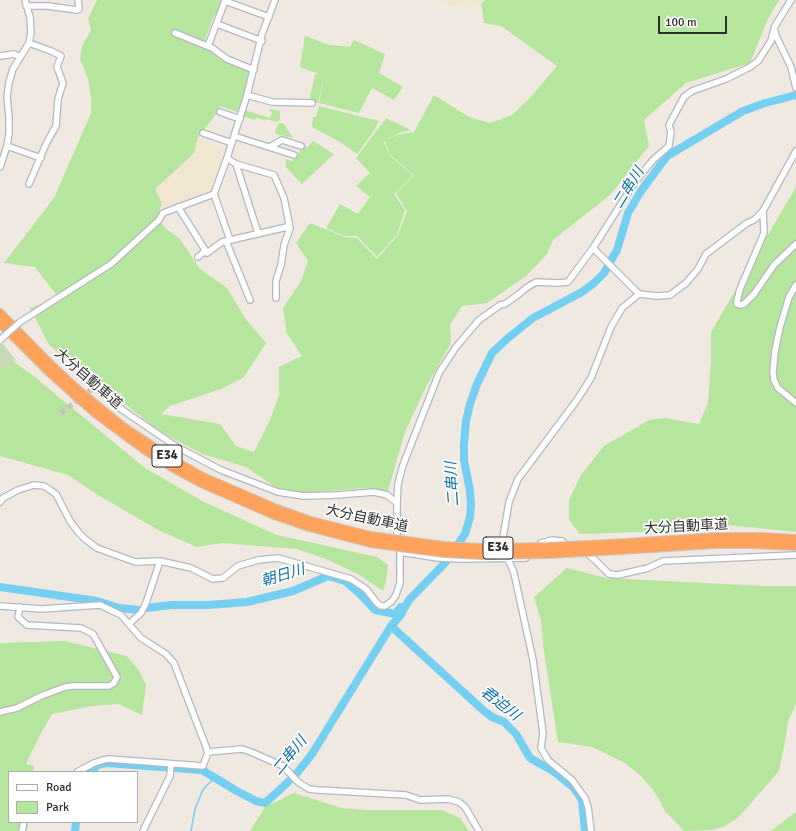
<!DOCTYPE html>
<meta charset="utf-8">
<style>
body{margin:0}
#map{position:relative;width:796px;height:831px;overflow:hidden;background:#efe9e1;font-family:Signika,sans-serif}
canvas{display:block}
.legend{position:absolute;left:8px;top:771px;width:130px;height:52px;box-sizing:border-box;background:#fff;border:1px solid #ababab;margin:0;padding:5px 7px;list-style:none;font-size:12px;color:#2e2e2e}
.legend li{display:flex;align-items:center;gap:8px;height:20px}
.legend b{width:20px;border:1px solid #ababab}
.scale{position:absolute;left:658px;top:16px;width:69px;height:18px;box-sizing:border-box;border:2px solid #2e2e2e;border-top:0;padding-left:5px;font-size:12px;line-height:14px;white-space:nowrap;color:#2e2e2e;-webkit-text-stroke:3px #fff;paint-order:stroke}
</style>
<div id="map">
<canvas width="796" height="831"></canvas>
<ul class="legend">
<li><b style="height:5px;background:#fff"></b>Road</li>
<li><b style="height:11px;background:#b6e59e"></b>Park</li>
</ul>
<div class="scale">100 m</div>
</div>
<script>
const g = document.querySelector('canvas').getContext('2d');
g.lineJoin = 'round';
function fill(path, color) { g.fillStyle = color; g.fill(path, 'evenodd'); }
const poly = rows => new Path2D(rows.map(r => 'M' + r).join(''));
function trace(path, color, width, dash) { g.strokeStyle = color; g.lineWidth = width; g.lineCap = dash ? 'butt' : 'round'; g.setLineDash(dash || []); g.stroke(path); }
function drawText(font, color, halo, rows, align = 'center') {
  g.font = font + ' Signika,"Noto Sans JP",sans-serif'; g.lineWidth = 3.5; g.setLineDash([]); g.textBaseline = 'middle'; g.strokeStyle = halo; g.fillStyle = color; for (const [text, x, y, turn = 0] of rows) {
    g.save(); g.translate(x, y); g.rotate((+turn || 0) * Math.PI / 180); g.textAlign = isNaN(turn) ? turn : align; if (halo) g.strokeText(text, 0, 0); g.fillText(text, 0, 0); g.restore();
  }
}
const education = poly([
 [432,0,481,0,471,10],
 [163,128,196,150,198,139,229,149,212,190,175,205,165,210,140,183]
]);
const green = poly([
 [97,0,230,0,230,3,220,15,214,15,204,43,173,31,172,35,214,53,231,65,232,64,252,72,240,113,220,106,219,110,198,138,194,153,155,189,162,203,157,217,165,228,180,239,200,269,227,288,245,318,266,343,244,377,221,389,170,406,161,414,220,424,236,446,254,452,270,420,279,395,279,367,302,356,287,334,283,308,301,281,308,261,296,243,310,223,345,237,357,238,377,259,398,235,407,211,396,193,414,175,390,155,385,141,384,142,390,156,413,175,394,194,405,210,397,235,377,257,357,236,344,236,326,228,340,204,358,214,370,197,356,186,370,173,356,158,386,118,411,130,396,134,386,141,396,135,414,132,434,95,469,117,490,123,512,115,528,100,557,66,501,26,484,23,481,3,485,0,779,0,768,19,750,63,686,83,644,120,649,146,610,195,553,240,547,254,526,276,487,303,462,306,450,325,451,343,426,387,405,432,388,491,363,488,306,493,275,487,246,467,202,454,161,432,49,345,30,308,59,298,35,267,4,263,54,198,91,113,91,98,88,79,80,59,82,46,91,30,88,19],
 [305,36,330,45,350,47,354,40,385,54,379,73,403,87,394,100,372,88,359,113,319,103,324,76,318,103,309,102,315,74,319,74,300,67],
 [319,106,379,121,373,132,357,154,340,142,312,127,313,117,316,117],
 [270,109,280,111,280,120,277,122,266,119,264,120,256,118,255,120,242,116,244,110,270,118,272,112,269,111],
 [280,123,284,124,293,138,276,134,275,132,278,124],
 [313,141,334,154,302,184,286,167,286,159,292,161,304,146,308,147],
 [796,187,796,532,707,523,674,531,580,534,569,520,569,500,581,475,604,446,649,420,665,418,699,424,708,403,711,361,711,332],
 [0,352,31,374,145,468,204,502,277,535,377,557,388,565,386,581,383,591,358,574,326,559,297,549,222,543,197,547,158,530,98,495,68,475,0,456],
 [567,568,606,578,765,586,796,586,796,704,788,721,784,747,779,771,738,818,723,827,710,830,684,831,665,811,656,794,642,777,625,763,592,747,558,742,544,652,541,621,534,597],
 [65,641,127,656,140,672,146,685,142,715,119,704,92,706,52,714,40,735,26,764,34,766,33,772,9,772,9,822,28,822,27,830,20,831,0,831,0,643],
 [294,793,342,808,365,810,442,810,460,818,469,831,250,831,265,807],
 [796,812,796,831,771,831]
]);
const cemetery = poly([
 [0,340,16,360,0,372]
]);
const stream = poly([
 [191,831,195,809,202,792,206,786,215,778]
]);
const river = poly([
 [0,587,97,601,119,608,139,610],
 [147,608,171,605,209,605,247,602,293,591,328,576,345,581,360,594,375,610,395,614,401,607],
 [391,626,484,711,492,717,504,722,516,734,530,758,553,771,574,788,582,800,585,831],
 [90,772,98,765,106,763,202,770,235,790,256,801,265,803,286,784,297,773,312,754,391,626,400,616,409,600,445,563,465,534,470,517,471,505,470,491,464,460,464,443,466,421,470,404,477,384,492,353,508,338,533,318,582,292,594,283,604,273,617,250,628,213,641,191,667,156,743,111,765,103,796,95],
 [75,831,76,822]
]);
const minorTunnel = poly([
 [61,413,95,387]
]);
const minor = poly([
 [26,6,48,6,77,10,79,9,78,0],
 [217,24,262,41],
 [775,31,776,36,791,67,796,88],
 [175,33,212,48,227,59,254,70],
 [29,43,51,51,61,56,57,67,63,83,58,99,56,126,46,144,29,184],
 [208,46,225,1,269,17],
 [0,56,14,54,20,57],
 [247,95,272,102,312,103],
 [220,112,240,119],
 [203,133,232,143],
 [234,136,294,155],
 [7,146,41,158],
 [270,147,282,140,301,146],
 [227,158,236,164,274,175,284,198,290,228,284,245,281,265,276,281,276,298],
 [236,164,258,233],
 [0,167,7,146,9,133,9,117,7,97,9,82,13,69,29,43,31,33,30,17,25,0],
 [178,207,207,253],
 [763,211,764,233,740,289,737,301,737,304,740,305,744,304,754,294,774,265,796,244],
 [230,240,214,194,227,158,247,95,262,34,275,0],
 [226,241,250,300],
 [593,248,639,294,657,296,670,295,686,283,698,269,706,254,747,223,754,220,763,211,796,151],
 [198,257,204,252,207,253,222,242,287,227,289,223],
 [796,285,789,297,780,327,775,351,773,372,774,380,778,388,796,403],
 [20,322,111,264,159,220,163,213,214,194],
 [0,502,3,498,18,490,34,485,44,486,56,494,70,521,79,533,85,539,97,548,127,559,136,562,160,561,191,568,213,579,223,578,238,566,258,560,278,558,351,579,366,589,377,603,381,606,385,606,392,601,396,595,400,583,400,552,399,538,397,536,397,503,387,495,374,492,337,495,304,496,278,492,221,470,177,447,121,409,104,391,95,387],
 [397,503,398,484,403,465,439,373,456,347,479,320,500,305,505,304,519,294,526,288,536,282,558,283,568,282,593,248,635,182,653,160,669,146,671,132,669,125,684,97,692,91,726,79,750,67,758,61,771,41,775,26,791,0],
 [537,548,541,543,552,540,562,541,568,546],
 [584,551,595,560,609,574,618,575,648,568,663,561,796,555],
 [400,552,438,558,459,559,526,558],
 [0,606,42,609,100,605,121,615,141,638,166,654,174,663,208,752,203,766,109,759,103,760,94,763,77,772],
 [130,623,141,613,146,603,160,561],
 [0,712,17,708,41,696,65,687,73,686,109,686,114,683,117,677,93,634,81,628,27,625,18,617,20,607],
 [208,752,242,749,251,752,283,766,298,782,309,789,318,790,406,795,420,800,448,799,459,802,465,807,479,831],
 [22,831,24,822],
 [143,831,170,776,171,764],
 [591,831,588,807,585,798,572,780,548,760,541,748,543,733,533,660,514,573,508,559,503,537,509,502,518,479,577,400,591,378,611,327,622,308,639,294]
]);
const highway = poly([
 [0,313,52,366,79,391,122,426,173,460,203,477,277,509,311,521,371,536],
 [0,323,48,371,95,413,145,450,170,466,201,483,274,515,309,527,370,543],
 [625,543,717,537,765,537,796,539],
 [621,550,717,544,750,544,796,546]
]);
const minorBridge = poly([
 [0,340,20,322]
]);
const highwayBridge = poly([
 [371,536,444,546,482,548,548,547,625,543],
 [370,543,444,553,482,555,549,554,621,550]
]);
const shields = [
 [167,456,30],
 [498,548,30]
];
const shieldNames = [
 ["E34",167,456],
 ["E34",498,548]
];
const streetNames = [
 ["大分自動車道",88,379,41],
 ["大分自動車道",367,519,12],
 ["大分自動車道",686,527,-3]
];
const waterNames = [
 ["二串川",629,188,-58],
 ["二串川",453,484,-94],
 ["朝日川",283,576,-17],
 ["君迫川",500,704,38],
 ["二串川",290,756,-51]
];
fill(education, '#f0e6d1');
fill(green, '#b6e59e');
fill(cemetery, '#c8d9b8');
trace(stream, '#75cff0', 1.5);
trace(river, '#75cff0', 8);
trace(minorTunnel, '#c8c4bd', 5.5, [5.5, 3]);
trace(minor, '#b4b7c1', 8);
trace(highway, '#c9c9c9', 10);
trace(minor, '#fff', 5.5);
trace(highway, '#ffa35c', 8);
trace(minorBridge, '#b4b7c1', 8, []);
trace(highwayBridge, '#c9c9c9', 10, []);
trace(minorBridge, '#fff', 5.5);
trace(highwayBridge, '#ffa35c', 8);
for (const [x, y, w] of shields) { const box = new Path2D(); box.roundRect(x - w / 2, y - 11, w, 22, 3); g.fillStyle = '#fff'; g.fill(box); trace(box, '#2e2e2e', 1); }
drawText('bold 13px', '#2e2e2e', null, shieldNames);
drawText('14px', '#2e2e2e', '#fff', streetNames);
drawText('italic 15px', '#0d6fa3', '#fff', waterNames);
</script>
